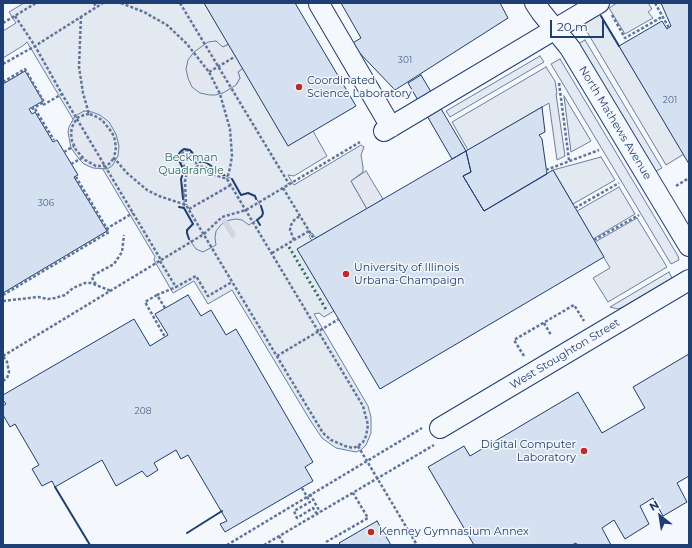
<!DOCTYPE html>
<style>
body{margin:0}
#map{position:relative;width:692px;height:548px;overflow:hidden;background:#f4f7fb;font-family:Montserrat,sans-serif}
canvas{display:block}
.frame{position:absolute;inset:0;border:4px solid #1d3f73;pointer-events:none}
.north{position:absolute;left:640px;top:496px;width:40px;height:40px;-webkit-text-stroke:3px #f4f7fb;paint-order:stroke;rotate:330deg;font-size:11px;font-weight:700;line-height:16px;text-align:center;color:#1d3f73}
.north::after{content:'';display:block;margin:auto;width:14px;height:18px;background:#1d3f73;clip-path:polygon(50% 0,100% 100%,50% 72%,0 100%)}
.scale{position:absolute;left:550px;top:20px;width:54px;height:18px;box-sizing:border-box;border:2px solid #1d3f73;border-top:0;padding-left:5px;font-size:12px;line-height:14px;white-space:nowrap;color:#1d3f73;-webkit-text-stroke:3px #f4f7fb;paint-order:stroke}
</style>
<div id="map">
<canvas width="692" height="548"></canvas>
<div class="frame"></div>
<div class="north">N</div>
<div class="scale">20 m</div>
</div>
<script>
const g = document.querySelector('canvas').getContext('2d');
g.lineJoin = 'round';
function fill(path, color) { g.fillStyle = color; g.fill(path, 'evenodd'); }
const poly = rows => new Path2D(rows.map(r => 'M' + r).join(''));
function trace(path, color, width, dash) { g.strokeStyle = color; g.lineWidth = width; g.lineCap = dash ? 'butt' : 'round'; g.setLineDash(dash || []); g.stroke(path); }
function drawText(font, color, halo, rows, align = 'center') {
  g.font = font + ' Montserrat,sans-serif'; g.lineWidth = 3; g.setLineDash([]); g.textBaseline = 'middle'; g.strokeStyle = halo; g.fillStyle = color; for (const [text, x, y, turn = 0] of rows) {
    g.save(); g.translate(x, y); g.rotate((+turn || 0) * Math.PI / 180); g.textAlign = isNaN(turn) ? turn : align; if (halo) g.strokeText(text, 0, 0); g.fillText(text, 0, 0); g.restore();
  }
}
const green = poly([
 [24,3,204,3,229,44,223,47,221,45,236,85,240,78,238,72,243,68,288,145,313,131,327,156,294,176,288,175,294,185,361,145,364,147,361,155,363,167,363,172,351,181,367,209,316,238,312,233,309,236,312,241,334,311,324,317,319,313,314,314,368,406,371,417,371,433,366,445,361,450,356,452,336,448,322,438,310,420,232,290,208,304,194,281,173,293,154,260,155,257,154,255,27,42,24,45,3,58,3,31,16,23,9,12,24,3],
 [617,3,648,3,652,9,648,12,653,18,625,34,609,8,617,3],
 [599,13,684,154,666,165,583,25,585,24,584,22,599,13],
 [585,40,662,168,652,173,576,45,585,40],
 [540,56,544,62,450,117,446,111,540,56],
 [560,59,678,256,679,260,671,264,551,64,560,59],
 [546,67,555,81,557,94,556,94,565,156,557,160,549,103,468,150,452,122,546,67],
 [564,96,591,141,571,152,564,96],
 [601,157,615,180,573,204,553,170,601,157],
 [619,187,635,214,593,239,577,211,619,187],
 [637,218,667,267,608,302,593,278,610,268,595,242,637,218],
 [669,272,672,278,623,307,618,309,610,307,669,272]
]);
const parking = poly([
 [216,41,223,47,229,44,243,68,238,72,240,78,236,85,223,93,215,95,210,95,200,93,192,87,188,78,186,69,188,60,194,52,208,42,216,41],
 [84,111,92,112,100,115,109,122,116,134,119,146,118,156,112,166,107,169,93,168,84,164,79,159,71,148,68,132,69,127,75,116,84,111],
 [184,149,190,150,192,151,199,162,205,162,210,165,216,171,232,179,241,195,248,193,255,196,263,210,262,216,260,218,249,225,242,220,236,219,230,220,224,222,220,226,216,231,215,238,216,245,203,252,196,249,189,239,187,233,189,227,193,224,184,208,184,193,181,179,184,171,178,158,179,153,184,149],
 [366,171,383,199,367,209,351,181,366,171]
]);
const stream = poly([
 [225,222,233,235]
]);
const building = poly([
 [204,3,295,3,356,106,288,146,204,3],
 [341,3,500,3,508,18,395,90,351,44,361,38,341,3],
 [661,3,689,3,689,164,619,46,662,21,667,29,671,26,661,3],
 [25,71,43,101,29,109,32,114,35,112,53,142,57,140,78,175,74,177,107,231,3,293,3,84,25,71],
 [421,75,466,151,452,159,408,83,421,75],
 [542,107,545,132,539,135,542,139,547,174,484,211,463,176,471,172,466,151,542,107],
 [466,151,471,172,463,176,484,211,553,170,604,257,380,389,297,249,466,151],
 [188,295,201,316,211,310,226,335,236,329,313,462,305,467,313,481,225,532,220,524,227,521,188,455,181,459,176,450,154,463,158,470,147,477,142,471,116,486,102,460,55,487,52,481,42,486,32,469,39,465,15,424,10,427,3,415,3,406,6,404,3,400,3,395,134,319,150,346,168,335,155,314,188,295],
 [689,354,689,476,677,483,687,502,663,516,653,498,640,506,649,524,625,539,614,520,602,528,611,545,577,545,576,543,572,545,474,545,428,467,464,446,470,456,578,392,602,433,645,408,633,387,689,354],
 [377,521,391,545,341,545,339,543,377,521]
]);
const path = poly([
 [94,3,96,7],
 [121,3,144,12,167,25,187,44,209,72,220,94,230,129,232,156,230,168,227,179],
 [180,3,289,184],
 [655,3,669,28],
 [612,15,625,38,662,17],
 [15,16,35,46,62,94,161,260],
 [81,16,79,67,83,93,89,114,93,115,102,120,110,130,114,136,116,147,114,158,127,173,147,190,159,196,186,205,323,433,331,440,345,446,353,448,358,446,363,442,366,436,368,425,363,406,227,179,215,175,206,168,198,166,187,172,185,181,186,205],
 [3,23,36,3],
 [3,64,35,46,103,3],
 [209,72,236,56],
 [3,82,25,69,44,102,30,110],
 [559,83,569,160],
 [43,105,62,94],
 [35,109,54,140],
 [89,114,84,115,77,118,72,127,71,133,72,141,76,150,85,160,96,166,105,166,109,164,114,158],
 [64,152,74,146],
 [71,164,82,158],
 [546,170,599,150],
 [187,172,180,158,183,152,187,151,190,153,198,166],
 [676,186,689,178],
 [283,188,314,239],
 [575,208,619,183],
 [189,209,231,185],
 [106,229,133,213],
 [294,240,290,230,291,225,295,219,300,216],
 [594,240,639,215],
 [272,253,309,231],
 [160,261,176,287,196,276,208,296,232,282],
 [96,284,93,281,92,276,114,264,122,252,124,235],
 [3,295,109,232,76,177],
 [157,295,145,302,165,337],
 [3,301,38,297,48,299,55,298,65,295,73,288,85,283,91,283,111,291],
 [165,308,157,295,176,287],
 [544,323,551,335],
 [3,356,204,234,222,217,246,210,360,142],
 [277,356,339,319],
 [524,356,514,340,574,305,584,321],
 [3,381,7,378,9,372,7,362,3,356],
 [358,446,417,545],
 [302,488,310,502,294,511,297,518,313,508,317,514],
 [310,494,320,512],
 [279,536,284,545],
 [326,542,368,518,353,493],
 [227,545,422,428],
 [264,545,434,445]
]);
const minor = poly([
 [535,3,541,12,570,48,689,246],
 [319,4,391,127],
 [384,131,599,3],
 [440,428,689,280]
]);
const hedge = poly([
 [289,247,327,311]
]);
const wall = poly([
 [601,16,619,46],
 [232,179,241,195,248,193,255,196,256,199],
 [183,199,181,179,184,171,178,158,178,155,181,151,184,149,190,150,199,162,205,162,210,165,216,171,224,175],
 [179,207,184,208,193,224,187,230,187,233,189,239],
 [260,225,257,220,262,216,263,213,261,206],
 [55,487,90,545],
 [187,533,222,511]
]);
const markers = [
 [299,87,4,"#c62828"],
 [346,274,4,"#c62828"],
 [584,451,4,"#c62828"],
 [371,532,4,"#c62828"]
];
const numberNames = [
 ["301",405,60],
 ["201",670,100],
 ["306",46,203],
 ["208",143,411]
];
const poiNames = [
 ["Coordinated",307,81],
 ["Science Laboratory",307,94],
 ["University of Illinois",354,268],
 ["Urbana-Champaign",354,281],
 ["Digital Computer",576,445,"right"],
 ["Laboratory",576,458,"right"],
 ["Kenney Gymnasium Annex",379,532]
];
const streetNames = [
 ["North Mathews Avenue",615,123,59],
 ["West Stoughton Street",565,354,-31]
];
const parkNames = [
 ["Beckman",191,158],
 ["Quadrangle",191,171]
];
fill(green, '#e3e9f0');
trace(green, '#687fa3', 1);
fill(parking, '#e3e8f0');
trace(parking, '#687fa3', 1);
trace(stream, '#cfd7e4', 5.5);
fill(building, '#d5e0f0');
trace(building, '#1d3f73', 1);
trace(minor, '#1d3f73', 22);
trace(path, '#5e769c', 2.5, [3, 2]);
trace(minor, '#f4f7fb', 20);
trace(hedge, '#2c6c60', 3, [2, 3]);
trace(wall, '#1d3f73', 2);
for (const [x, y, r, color] of markers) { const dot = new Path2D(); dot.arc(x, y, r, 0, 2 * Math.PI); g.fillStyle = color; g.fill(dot); trace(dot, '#f4f7fb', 1.5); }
drawText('9px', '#4b6792', null, numberNames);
drawText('11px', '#1d3f73', '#f4f7fb', poiNames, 'left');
drawText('11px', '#1d3f73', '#f4f7fb', streetNames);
drawText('11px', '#2c6c60', '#f4f7fb', parkNames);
</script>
